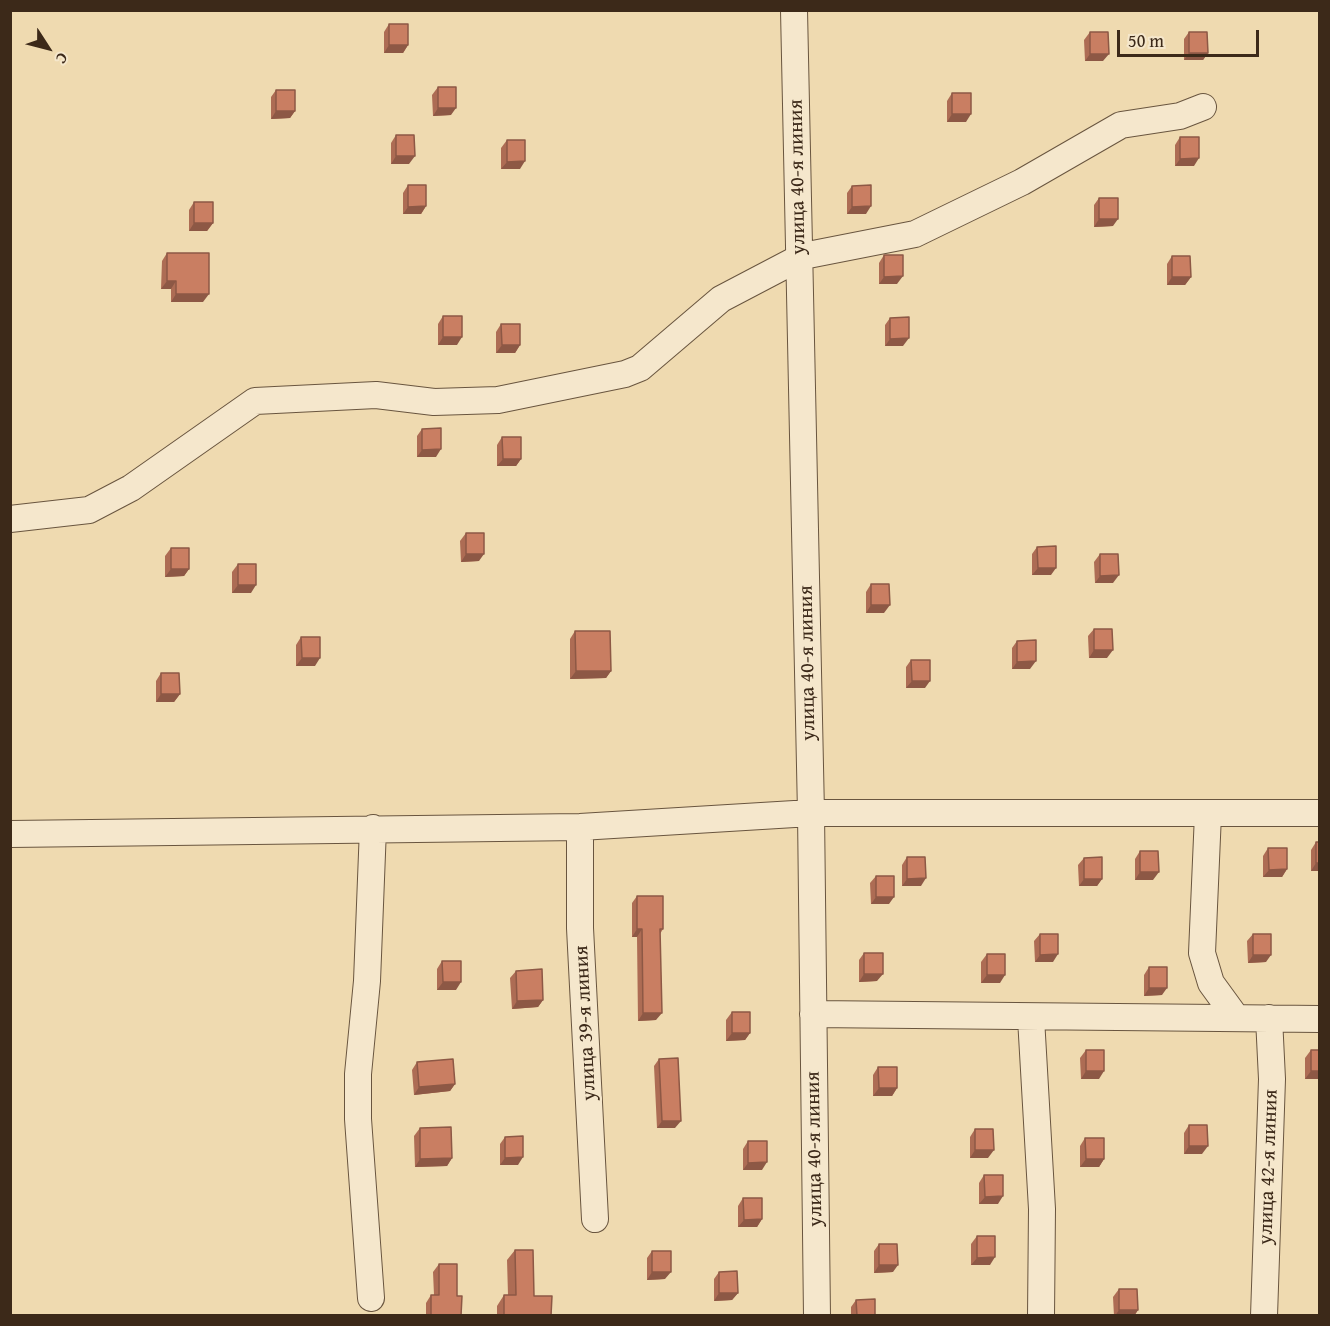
<!DOCTYPE html>
<meta charset="utf-8">
<style>
body{margin:0}
#map{position:relative;width:1330px;height:1326px;overflow:hidden;background:#efdab0;font-family:"Gentium Book Plus",serif}
canvas{display:block}
.frame{position:absolute;inset:0;border:12px solid #3c2919;pointer-events:none}
.north{position:absolute;left:18px;top:18px;width:60px;height:60px;-webkit-text-stroke:4px #f5e7cc;paint-order:stroke;rotate:126deg;font-size:16px;font-weight:700;line-height:24px;text-align:center;color:#3c2919}
.north::after{content:'';display:block;margin:auto;width:21px;height:27px;background:#3c2919;clip-path:polygon(50% 0,100% 100%,50% 72%,0 100%)}
.scale{position:absolute;left:1117px;top:30px;width:142px;height:27px;box-sizing:border-box;border:3px solid #3c2919;border-top:0;padding-left:8px;font-size:18px;line-height:21px;white-space:nowrap;color:#3c2919;-webkit-text-stroke:4px #f5e7cc;paint-order:stroke}
</style>
<div id="map">
<canvas width="1330" height="1326"></canvas>
<div class="frame"></div>
<div class="north">С</div>
<div class="scale">50 m</div>
</div>
<script>
const g = document.querySelector('canvas').getContext('2d');
g.lineJoin = 'round';
const poly = rows => new Path2D(rows.map(r => 'M' + r).join(''));
function trace(path, color, width, dash) { g.strokeStyle = color; g.lineWidth = width; g.lineCap = dash ? 'butt' : 'round'; g.setLineDash(dash || []); g.stroke(path); }
function fill(path, color) { g.fillStyle = color; g.fill(path, 'evenodd'); }
function drawText(font, color, halo, rows, align = 'center') {
  g.font = font + ' "Gentium Book Plus",serif'; g.lineWidth = 4.5; g.setLineDash([]); g.textBaseline = 'middle'; g.strokeStyle = halo; g.fillStyle = color; for (const [text, x, y, turn = 0] of rows) {
    g.save(); g.translate(x, y); g.rotate((+turn || 0) * Math.PI / 180); g.textAlign = isNaN(turn) ? turn : align; if (halo) g.strokeText(text, 0, 0); g.fillText(text, 0, 0); g.restore();
  }
}
const minor = poly([
 [794,10,811,813,817,1316],
 [10,519,89,510,131,488,255,401,376,395,434,402,498,400,625,374,640,368,721,299,803,256,915,234,1022,182,1121,125,1180,116,1203,107],
 [1208,814,1202,953,1211,983,1235,1016],
 [580,827,580,928,595,1219],
 [10,834,580,827,811,813,1320,813],
 [813,1014,1320,1019],
 [1031,1018,1042,1209,1041,1316],
 [371,1298,358,1119,358,1074,367,981,373,828],
 [1264,1316,1272,1079,1269,1018]
]);
const wall = poly([
 [389,24,408,45,403,53,384,53,384,32],
 [1090,32,1103,61,1085,61,1084,40],
 [1189,32,1208,53,1203,60,1184,60,1184,39],
 [438,87,451,115,433,116,432,95],
 [276,90,295,111,290,118,271,119,271,97],
 [952,93,966,122,947,122,947,101],
 [396,135,409,164,391,164,391,143],
 [1180,137,1194,166,1175,166,1175,145],
 [507,140,520,169,501,169,501,148],
 [408,185,426,206,421,214,403,214,403,193],
 [852,186,866,214,847,214,847,193],
 [1099,198,1113,226,1094,227,1094,205],
 [194,202,213,223,207,231,189,231,189,210],
 [167,253,203,302,171,302,171,289,161,289,162,261],
 [884,255,897,284,879,284,879,263],
 [1172,256,1191,277,1185,285,1167,285,1167,264],
 [443,316,457,345,438,345,438,324],
 [890,318,903,346,885,346,885,325],
 [501,324,520,345,515,353,496,353,496,332],
 [422,429,436,457,417,457,417,436],
 [502,437,521,459,516,466,497,466,497,445],
 [466,533,479,561,461,562,460,541],
 [1037,547,1051,575,1032,575,1032,554],
 [171,548,189,569,184,576,165,577,165,556],
 [1100,554,1113,583,1095,583,1094,562],
 [238,564,251,593,232,593,232,572],
 [871,584,884,613,866,613,866,592],
 [1094,629,1107,658,1089,658,1088,636],
 [575,631,611,671,606,678,570,679,570,639],
 [301,637,315,666,296,666,296,645],
 [1017,641,1030,669,1012,669,1012,648],
 [911,660,925,688,906,688,906,667],
 [161,673,180,694,174,702,156,702,156,681],
 [1316,842,1320,842,1320,871,1311,871,1311,850],
 [1268,848,1287,869,1282,877,1263,877,1263,856],
 [1140,851,1153,880,1135,880,1135,859],
 [907,857,921,886,902,886,902,865],
 [1084,858,1102,879,1097,886,1079,886,1078,865],
 [876,876,889,904,871,904,870,883],
 [637,896,663,929,660,934,656,1020,638,1021,637,937,632,937,632,903],
 [1040,934,1053,962,1035,962,1034,941],
 [1253,934,1266,962,1248,963,1247,941],
 [864,953,877,981,859,982,859,960],
 [987,954,1000,983,981,983,981,962],
 [442,961,456,990,437,990,437,969],
 [1149,967,1162,995,1144,996,1144,975],
 [516,971,543,1000,538,1007,512,1009,510,978],
 [732,1012,750,1033,745,1040,726,1041,726,1020],
 [1086,1050,1099,1079,1081,1079,1080,1058],
 [1311,1050,1320,1050,1320,1079,1305,1079,1305,1058],
 [659,1059,675,1128,657,1128,654,1066],
 [417,1062,455,1084,450,1091,414,1095,412,1070],
 [878,1067,897,1088,892,1096,873,1096,873,1075],
 [1189,1125,1202,1154,1184,1154,1184,1133],
 [420,1128,452,1158,447,1166,415,1167,414,1136],
 [975,1129,988,1158,970,1158,970,1137],
 [505,1137,518,1165,500,1165,500,1144],
 [1085,1138,1104,1159,1099,1167,1080,1167,1080,1146],
 [748,1141,762,1170,743,1170,743,1149],
 [984,1175,998,1204,979,1204,979,1183],
 [743,1198,762,1219,757,1227,738,1227,738,1206],
 [977,1236,990,1265,971,1265,971,1244],
 [879,1244,893,1272,874,1273,874,1251],
 [515,1250,534,1296,551,1316,497,1316,497,1306,504,1295,508,1295,507,1260],
 [652,1251,665,1279,647,1280,647,1258],
 [439,1264,457,1296,461,1316,426,1316,426,1303,431,1295,434,1295,433,1272],
 [719,1272,738,1293,732,1300,714,1301,714,1279],
 [1119,1289,1138,1310,1134,1316,1114,1316,1113,1297],
 [856,1300,875,1316,851,1316,851,1307]
]);
const shadedWall = poly([
 [389,45,408,45,403,53,384,53],
 [1189,53,1208,53,1203,60,1184,60],
 [1090,54,1109,54,1103,61,1085,61],
 [438,108,456,108,451,115,433,116],
 [276,111,295,111,290,118,271,119],
 [952,114,971,114,966,122,947,122],
 [396,156,415,156,409,164,391,164],
 [1199,158,1194,166,1175,166,1180,159],
 [525,161,520,169,501,169,507,162],
 [426,206,421,214,403,214,408,207],
 [871,206,866,214,847,214,852,207],
 [1099,219,1118,219,1113,226,1094,227],
 [194,223,213,223,207,231,189,231],
 [903,276,897,284,879,284,884,277],
 [1172,277,1191,277,1185,285,1167,285],
 [167,281,176,281,171,289,161,289],
 [176,294,209,294,203,302,171,302],
 [443,337,462,337,457,345,438,345],
 [909,338,903,346,885,346,890,339],
 [502,345,520,345,515,353,496,353],
 [441,449,436,457,417,457,422,450],
 [503,459,521,459,516,466,497,466],
 [466,554,484,554,479,561,461,562],
 [1038,568,1056,568,1051,575,1032,575],
 [171,569,189,569,184,576,165,577],
 [1119,575,1113,583,1095,583,1100,576],
 [238,585,256,585,251,593,232,593],
 [871,605,890,605,884,613,866,613],
 [1094,650,1113,650,1107,658,1089,658],
 [302,658,320,658,315,666,296,666],
 [1036,661,1030,669,1012,669,1017,662],
 [576,671,611,671,606,678,570,679],
 [912,681,930,681,925,688,906,688],
 [161,694,180,694,174,702,156,702],
 [1316,863,1320,863,1320,871,1311,871],
 [1287,869,1282,877,1263,877,1269,870],
 [1140,872,1159,872,1153,880,1135,880],
 [926,878,921,886,902,886,907,879],
 [1084,879,1102,879,1097,886,1079,886],
 [876,897,894,897,889,904,871,904],
 [637,929,642,929,637,937,632,937],
 [1058,954,1053,962,1035,962,1040,955],
 [1253,955,1271,955,1266,962,1248,963],
 [864,974,883,974,877,981,859,982],
 [987,975,1005,975,1000,983,981,983],
 [443,982,461,982,456,990,437,990],
 [1149,988,1167,988,1162,995,1144,996],
 [543,1000,538,1007,512,1009,517,1001],
 [643,1013,662,1013,656,1020,638,1021],
 [732,1033,750,1033,745,1040,726,1041],
 [1086,1071,1104,1071,1099,1079,1081,1079],
 [1311,1071,1320,1071,1320,1079,1305,1079],
 [455,1084,450,1091,414,1095,419,1087],
 [879,1088,897,1088,892,1096,873,1096],
 [662,1121,681,1121,675,1128,657,1128],
 [1189,1146,1208,1146,1202,1154,1184,1154],
 [975,1150,994,1150,988,1158,970,1158],
 [523,1157,518,1165,500,1165,505,1158],
 [452,1158,447,1166,415,1167,420,1159],
 [1086,1159,1104,1159,1099,1167,1080,1167],
 [767,1162,762,1170,743,1170,748,1163],
 [1003,1196,998,1204,979,1204,985,1197],
 [762,1219,757,1227,738,1227,744,1220],
 [995,1257,990,1265,971,1265,977,1258],
 [879,1265,898,1265,893,1272,874,1273],
 [652,1272,671,1272,665,1279,647,1280],
 [719,1293,738,1293,732,1300,714,1301],
 [1119,1310,1138,1310,1134,1316,1115,1316]
]);
const building = poly([
 [389,24,408,24,408,45,389,45,389,24],
 [1090,32,1108,32,1109,54,1090,54,1090,32],
 [1189,32,1207,32,1208,53,1189,53,1189,32],
 [438,87,456,87,456,108,438,108,438,87],
 [276,90,295,90,295,111,276,111,276,90],
 [952,93,971,93,971,114,952,114,952,93],
 [396,135,414,135,415,156,396,156,396,135],
 [1180,137,1199,137,1199,158,1180,159,1180,137],
 [507,140,525,140,525,161,507,162,507,140],
 [408,185,426,185,426,206,408,207,408,185],
 [871,185,871,206,852,207,852,186,871,185],
 [1099,198,1118,198,1118,219,1099,219,1099,198],
 [194,202,213,202,213,223,194,223,194,202],
 [167,253,209,253,209,294,176,294,176,281,167,281,167,253],
 [884,255,903,255,903,276,884,277,884,255],
 [1172,256,1190,256,1191,277,1172,277,1172,256],
 [443,316,462,316,462,337,443,337,443,316],
 [909,317,909,338,890,339,890,318,909,317],
 [501,324,520,324,520,345,502,345,501,324],
 [441,428,441,449,422,450,422,429,441,428],
 [502,437,521,437,521,459,503,459,502,437],
 [466,533,484,533,484,554,466,554,466,533],
 [1056,546,1056,568,1038,568,1037,547,1056,546],
 [171,548,189,548,189,569,171,569,171,548],
 [1100,554,1118,554,1119,575,1100,576,1100,554],
 [238,564,256,564,256,585,238,585,238,564],
 [871,584,889,584,890,605,871,605,871,584],
 [1094,629,1112,629,1113,650,1094,650,1094,629],
 [575,631,610,631,611,671,576,671,575,631],
 [301,637,320,637,320,658,302,658,301,637],
 [1036,640,1036,661,1017,662,1017,641,1036,640],
 [911,660,930,660,930,681,912,681,911,660],
 [161,673,179,673,180,694,161,694,161,673],
 [1316,842,1320,842,1320,863,1316,863,1316,842],
 [1268,848,1287,848,1287,869,1269,870,1268,848],
 [1140,851,1158,851,1159,872,1140,872,1140,851],
 [907,857,925,857,926,878,907,879,907,857],
 [1102,857,1102,879,1084,879,1084,858,1102,857],
 [876,876,894,876,894,897,876,897,876,876],
 [637,896,663,896,663,929,660,929,662,1013,643,1013,642,929,637,929,637,896],
 [1040,934,1058,934,1058,954,1040,955,1040,934],
 [1253,934,1271,934,1271,955,1253,955,1253,934],
 [864,953,883,953,883,974,864,974,864,953],
 [987,954,1005,954,1005,975,987,975,987,954],
 [442,961,461,961,461,982,443,982,442,961],
 [1149,967,1167,967,1167,988,1149,988,1149,967],
 [542,969,543,1000,517,1001,516,971,542,969],
 [732,1012,750,1012,750,1033,732,1033,732,1012],
 [1086,1050,1104,1050,1104,1071,1086,1071,1086,1050],
 [1311,1050,1320,1050,1320,1071,1311,1071,1311,1050],
 [678,1058,681,1121,662,1121,659,1059,678,1058],
 [453,1059,455,1084,419,1087,417,1062,453,1059],
 [878,1067,897,1067,897,1088,879,1088,878,1067],
 [1189,1125,1207,1125,1208,1146,1189,1146,1189,1125],
 [451,1127,452,1158,420,1159,420,1128,451,1127],
 [975,1129,993,1129,994,1150,975,1150,975,1129],
 [523,1136,523,1157,505,1158,505,1137,523,1136],
 [1085,1138,1104,1138,1104,1159,1086,1159,1085,1138],
 [748,1141,767,1141,767,1162,748,1163,748,1141],
 [984,1175,1003,1175,1003,1196,985,1197,984,1175],
 [743,1198,762,1198,762,1219,744,1220,743,1198],
 [977,1236,995,1236,995,1257,977,1258,977,1236],
 [879,1244,897,1244,898,1265,879,1265,879,1244],
 [515,1250,533,1250,534,1296,552,1296,551,1316,504,1316,504,1295,516,1295,515,1250],
 [652,1251,671,1251,671,1272,652,1272,652,1251],
 [439,1264,457,1264,457,1296,462,1296,461,1316,431,1316,431,1295,439,1295,439,1264],
 [737,1271,738,1293,719,1293,719,1272,737,1271],
 [1119,1289,1137,1289,1138,1310,1119,1310,1119,1289],
 [875,1299,875,1316,857,1316,856,1300,875,1299]
]);
const streetNames = [
 ["улица 40-я линия",798,177,-91],
 ["улица 40-я линия",808,663,-91],
 ["улица 39-я линия",586,1023,-93],
 ["улица 40-я линия",815,1149,-91],
 ["улица 42-я линия",1269,1167,-88]
];
trace(minor, '#69553f', 28);
trace(minor, '#f5e7cc', 26);
fill(wall, '#ad6c54');
fill(shadedWall, '#8d5845');
fill(building, '#c97e62');
trace(building, '#8d5845', 1.5);
drawText('20px', '#3c2919', '#f5e7cc', streetNames);
</script>
